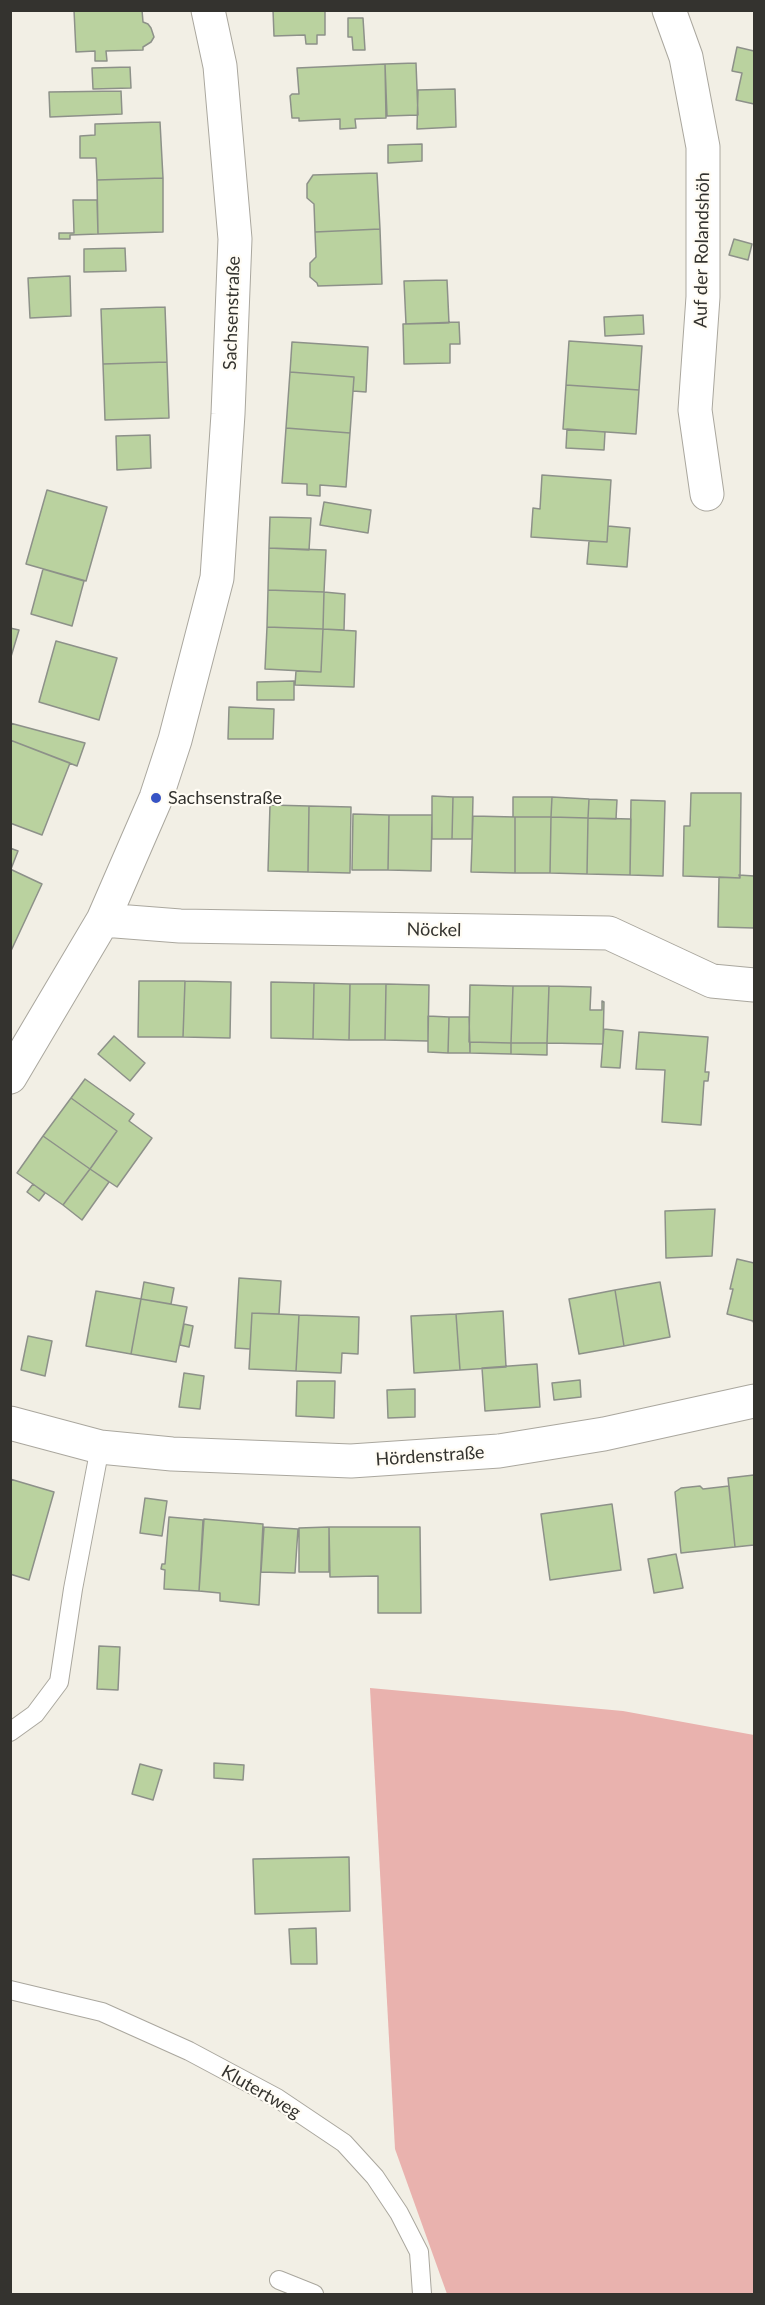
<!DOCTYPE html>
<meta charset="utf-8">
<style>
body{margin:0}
#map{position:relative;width:765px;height:2305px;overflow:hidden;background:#f2efe5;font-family:Lato,sans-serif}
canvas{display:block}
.frame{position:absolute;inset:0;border:12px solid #34332f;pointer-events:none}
</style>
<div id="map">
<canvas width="765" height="2305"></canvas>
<div class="frame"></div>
</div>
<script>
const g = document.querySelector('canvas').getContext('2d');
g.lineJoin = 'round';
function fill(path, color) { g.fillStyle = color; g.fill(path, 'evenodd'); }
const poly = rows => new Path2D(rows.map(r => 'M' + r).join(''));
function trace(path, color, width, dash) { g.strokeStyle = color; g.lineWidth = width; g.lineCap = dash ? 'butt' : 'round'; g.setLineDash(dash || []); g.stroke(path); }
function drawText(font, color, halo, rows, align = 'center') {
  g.font = font + ' Lato,sans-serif'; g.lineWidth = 4.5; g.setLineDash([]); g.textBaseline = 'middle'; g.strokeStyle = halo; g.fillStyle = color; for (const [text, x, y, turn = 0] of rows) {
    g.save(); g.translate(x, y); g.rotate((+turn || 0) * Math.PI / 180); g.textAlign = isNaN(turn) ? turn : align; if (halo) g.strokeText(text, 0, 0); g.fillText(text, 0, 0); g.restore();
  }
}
const green = poly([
 [370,1688,623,1711,754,1735,754,2294,447,2294,395,2149]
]);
const building = poly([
 [74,10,142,10,143,22,148,24,151,28,154,37,151,42,143,47,143,50,106,51,107,61,95,61,95,51,76,52,74,10],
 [273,10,325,10,325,35,317,35,317,44,306,44,305,35,274,36,273,10],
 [348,18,363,18,365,50,353,50,352,37,348,37,348,18],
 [737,47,754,51,754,104,736,100,742,73,732,71,737,47],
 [416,63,418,115,387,116,385,64,416,63],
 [385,64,386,118,355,119,356,128,340,129,340,119,299,121,299,118,292,118,290,96,292,94,299,94,297,68,385,64],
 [130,67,131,88,93,89,92,68,130,67],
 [455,89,456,127,417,129,418,90,455,89],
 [121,91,122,114,50,117,49,92,121,91],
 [160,122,163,178,97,180,96,158,80,158,80,136,95,135,95,124,160,122],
 [422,144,422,161,388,163,388,145,422,144],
 [377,173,380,229,315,232,314,204,307,198,307,184,313,175,377,173],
 [163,178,163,232,98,234,97,180,163,178],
 [73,200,97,200,98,234,70,235,70,239,59,239,59,233,74,233,73,200],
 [380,229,382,284,318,286,317,283,310,277,310,263,316,257,315,232,380,229],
 [734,239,752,244,748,260,729,255,734,239],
 [125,248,126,271,84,272,84,249,125,248],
 [70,276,71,316,30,318,28,278,70,276],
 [447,280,449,323,406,324,404,281,447,280],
 [165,307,167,362,103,364,101,309,165,307],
 [643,315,644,334,605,336,604,317,643,315],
 [459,322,460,344,450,344,450,363,404,364,403,324,459,322],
 [569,341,642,346,639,390,566,385,569,341],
 [292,342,368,347,366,392,353,391,354,377,290,372,292,342],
 [167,362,169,418,105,420,103,364,167,362],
 [290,372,354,377,350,433,286,428,290,372],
 [566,385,639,390,636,434,563,429,566,385],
 [286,428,350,433,346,487,320,485,320,496,307,495,307,484,282,483,286,428],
 [567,429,605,432,604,450,566,448,567,429],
 [150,435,151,468,117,470,116,436,150,435],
 [542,475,611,480,607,542,531,537,533,508,540,509,542,475],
 [47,490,107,507,86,581,26,564,47,490],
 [324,502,371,510,368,533,320,525,324,502],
 [270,517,311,518,309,550,269,548,270,517],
 [608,526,630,528,627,567,587,564,589,541,607,542,608,526],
 [269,548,326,550,324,592,268,590,269,548],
 [43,569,84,581,72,626,31,614,43,569],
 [268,590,324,592,323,629,267,627,268,590],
 [324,592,345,594,344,630,323,629,324,592],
 [267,627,323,629,321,672,265,669,267,627],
 [10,628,19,630,10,660,10,628],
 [323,629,356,631,354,687,295,685,296,671,321,672,323,629],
 [56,641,117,658,99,720,39,702,56,641],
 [294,681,294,700,257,700,257,682,294,681],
 [229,707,274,709,273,739,228,739,229,707],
 [10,723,85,743,77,766,10,740,10,723],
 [10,740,70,763,42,835,10,823,10,740],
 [691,793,741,793,740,878,683,876,684,826,690,826,691,793],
 [432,796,453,797,452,839,432,839,432,796],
 [453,797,473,797,472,839,452,839,453,797],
 [513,797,552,797,551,817,513,817,513,797],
 [552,797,589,799,588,818,551,817,552,797],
 [589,799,617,800,616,819,588,818,589,799],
 [631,800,665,801,663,876,630,875,631,800],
 [270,805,309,806,308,872,268,871,270,805],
 [309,806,351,807,350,873,308,872,309,806],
 [353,814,389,815,388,870,352,870,353,814],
 [389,815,432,815,431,871,388,870,389,815],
 [473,816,515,817,515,873,471,872,473,816],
 [515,817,551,817,550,873,515,873,515,817],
 [551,817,588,818,587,874,550,873,551,817],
 [588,818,631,819,630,875,587,874,588,818],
 [10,848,18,851,11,869,10,869,10,848],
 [10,869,42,884,10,953,10,869],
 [739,875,754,876,754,928,718,927,719,877,740,878,739,875],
 [139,981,185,981,183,1037,138,1037,139,981],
 [185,981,231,982,230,1038,183,1037,185,981],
 [271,982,314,983,313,1039,271,1038,271,982],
 [314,983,350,984,349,1040,313,1039,314,983],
 [350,984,386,984,385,1040,349,1040,350,984],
 [386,984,429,985,428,1041,385,1040,386,984],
 [470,985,513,986,511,1043,469,1042,470,985],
 [513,986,549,986,547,1043,511,1043,513,986],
 [549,986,591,987,590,1010,602,1010,602,1001,604,1002,603,1044,547,1043,549,986],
 [428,1016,449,1017,448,1053,428,1052,428,1016],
 [449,1017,469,1017,470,1053,448,1053,449,1017],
 [604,1029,623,1031,620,1068,601,1067,604,1029],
 [639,1032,708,1037,705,1072,709,1072,708,1081,704,1081,701,1125,662,1122,665,1070,636,1069,639,1032],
 [114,1036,145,1063,130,1081,98,1054,114,1036],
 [470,1042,511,1043,511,1054,470,1053,470,1042],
 [511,1043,547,1043,547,1055,511,1054,511,1043],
 [85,1079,134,1114,129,1121,152,1138,117,1187,90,1169,117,1131,71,1098,85,1079],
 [71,1098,117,1131,90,1169,43,1136,71,1098],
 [43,1136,90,1169,63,1205,17,1173,43,1136],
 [90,1169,109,1182,82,1220,63,1205,90,1169],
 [33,1184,45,1193,39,1201,27,1192,33,1184],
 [715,1209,712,1256,666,1258,665,1211,715,1209],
 [737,1259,754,1263,754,1324,753,1321,727,1314,733,1289,730,1289,737,1259],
 [239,1278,281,1281,279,1314,252,1313,250,1349,235,1348,239,1278],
 [144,1282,174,1288,171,1304,141,1299,144,1282],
 [660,1282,670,1337,624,1346,615,1290,660,1282],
 [615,1290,624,1346,579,1354,569,1299,615,1290],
 [96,1291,141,1299,131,1354,86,1346,96,1291],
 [141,1299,187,1307,176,1362,131,1354,141,1299],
 [503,1311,506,1367,460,1370,456,1314,503,1311],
 [252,1313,299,1315,296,1371,249,1369,252,1313],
 [456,1314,460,1370,414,1373,411,1316,456,1314],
 [299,1315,359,1317,358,1354,342,1353,341,1373,296,1371,299,1315],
 [184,1324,193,1326,189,1347,180,1345,184,1324],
 [28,1336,52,1341,45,1376,21,1370,28,1336],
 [537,1364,540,1407,485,1411,482,1368,537,1364],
 [184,1373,204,1376,200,1409,179,1407,184,1373],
 [580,1380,581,1397,554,1400,552,1383,580,1380],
 [297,1381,335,1381,334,1418,296,1416,297,1381],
 [415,1389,415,1417,388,1418,387,1390,415,1389],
 [754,1475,754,1545,735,1547,728,1478,754,1475],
 [10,1479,54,1492,29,1580,10,1574,10,1479],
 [700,1486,703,1489,729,1486,735,1547,681,1553,675,1492,681,1488,700,1486],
 [145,1498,167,1501,162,1536,140,1533,145,1498],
 [612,1504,621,1570,550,1580,541,1514,612,1504],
 [169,1517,203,1520,199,1591,164,1589,165,1570,161,1569,162,1564,165,1564,169,1517],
 [204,1519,263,1524,259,1605,220,1601,220,1593,199,1591,204,1519],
 [264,1527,298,1529,295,1573,261,1572,264,1527],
 [329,1527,420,1527,421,1613,378,1613,378,1576,330,1577,329,1527],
 [329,1527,329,1572,299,1572,299,1528,329,1527],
 [676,1554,683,1588,654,1593,648,1559,676,1554],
 [99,1646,120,1647,118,1690,97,1689,99,1646],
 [214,1763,244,1765,243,1780,214,1778,214,1763],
 [140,1764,162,1770,153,1800,132,1794,140,1764],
 [349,1857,350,1911,255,1914,253,1859,349,1857],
 [316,1928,317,1964,291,1964,289,1929,316,1928]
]);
const lane = poly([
 [10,1732,35,1714,59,1682,73,1589,100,1447],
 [10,1990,102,2012,189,2051,277,2098,344,2143,375,2177,399,2213,419,2252,422,2294],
 [279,2280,314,2294]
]);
const street = poly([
 [669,10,686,57,703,147,703,297,695,410,707,494],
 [103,920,180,926,609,933,712,981,754,985],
 [10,1077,103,920,156,798,175,740,217,578,228,414,235,239,220,66,208,10],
 [10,1423,100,1447,172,1454,351,1461,499,1451,604,1434,754,1401]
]);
const markers = [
 [156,798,6,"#3753c4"]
];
const streetNames = [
 ["Auf der Rolandshöh",702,250,-89],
 ["Sachsenstraße",232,313,-88],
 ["Nöckel",434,930,1],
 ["Hördenstraße",430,1456,-4],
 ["Klutertweg",261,2092,30]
];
const poiNames = [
 ["Sachsenstraße",168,798]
];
fill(green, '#e9b2ae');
fill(building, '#bad29f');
trace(building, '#8d9189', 1.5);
trace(lane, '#aaa79e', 20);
trace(street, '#aaa79e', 35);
trace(lane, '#fff', 18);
trace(street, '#fff', 33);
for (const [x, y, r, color] of markers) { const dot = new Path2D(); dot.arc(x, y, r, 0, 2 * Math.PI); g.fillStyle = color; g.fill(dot); trace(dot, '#fffcf4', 2); }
drawText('18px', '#34332f', '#fffcf4', streetNames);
drawText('18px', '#34332f', '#fffcf4', poiNames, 'left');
</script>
